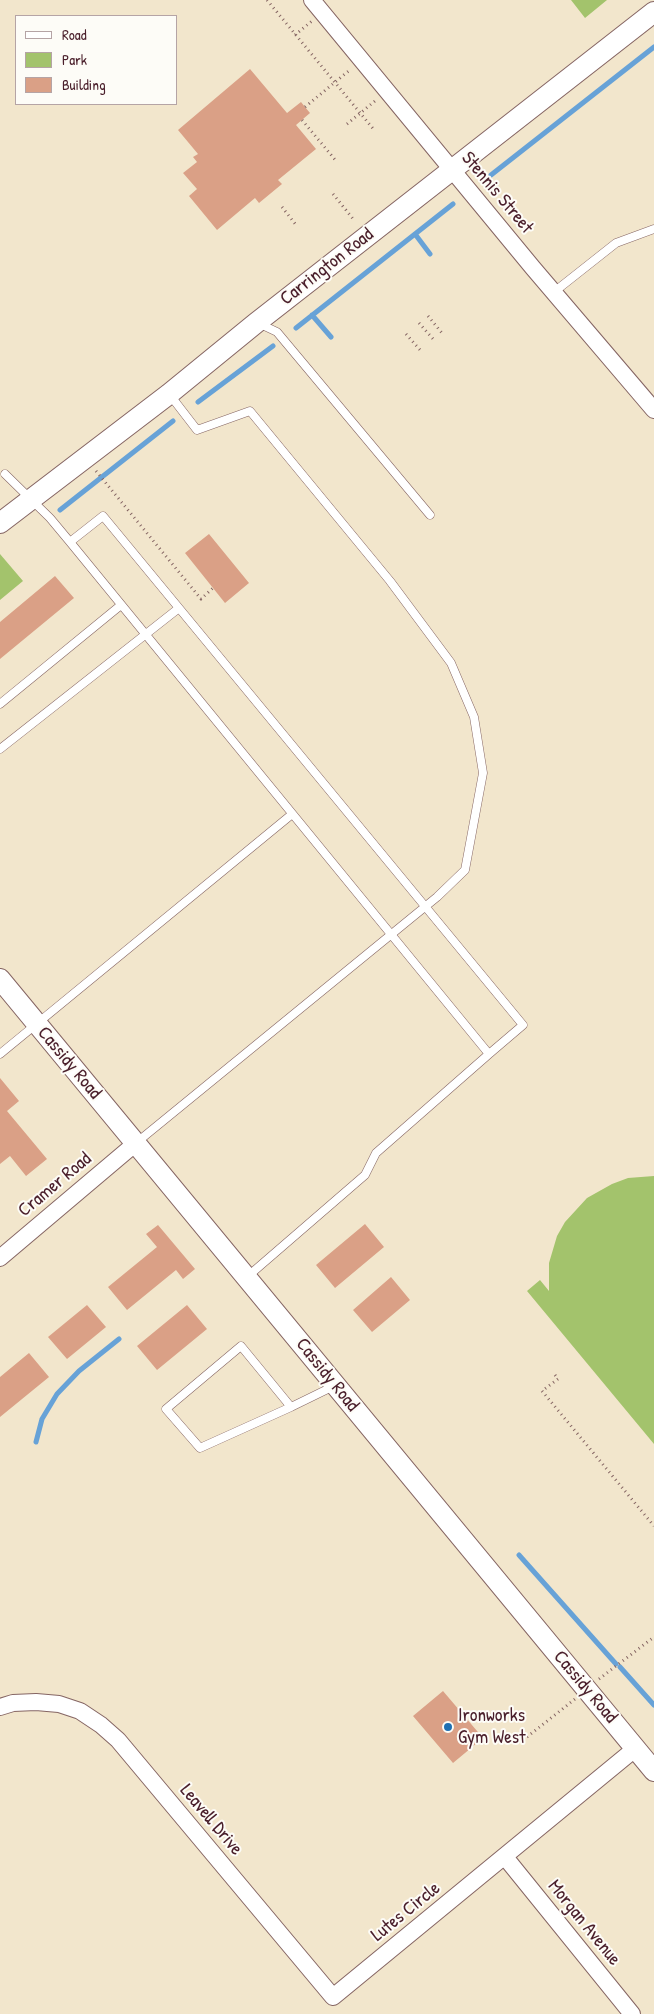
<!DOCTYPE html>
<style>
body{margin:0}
#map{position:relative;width:654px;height:2014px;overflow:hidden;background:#f2e6cc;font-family:"Patrick Hand",sans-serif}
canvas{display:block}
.legend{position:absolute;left:15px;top:15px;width:162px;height:90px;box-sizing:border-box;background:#fdfcf7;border:1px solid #b5a4a5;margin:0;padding:6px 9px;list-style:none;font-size:15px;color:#4a1f2b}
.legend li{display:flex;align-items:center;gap:10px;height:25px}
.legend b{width:25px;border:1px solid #b5a4a5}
</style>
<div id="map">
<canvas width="654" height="2014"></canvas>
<ul class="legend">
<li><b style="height:6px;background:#fff"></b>Road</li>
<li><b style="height:14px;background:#a3c36c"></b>Park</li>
<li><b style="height:14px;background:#daa086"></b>Building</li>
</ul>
</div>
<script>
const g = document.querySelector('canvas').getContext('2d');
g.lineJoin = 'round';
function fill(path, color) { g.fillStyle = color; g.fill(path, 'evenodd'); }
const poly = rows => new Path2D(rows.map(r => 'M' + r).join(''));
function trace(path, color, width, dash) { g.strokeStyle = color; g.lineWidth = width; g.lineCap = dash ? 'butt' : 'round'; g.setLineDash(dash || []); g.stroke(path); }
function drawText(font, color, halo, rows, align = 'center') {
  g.font = font + ' "Patrick Hand",sans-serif'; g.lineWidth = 4; g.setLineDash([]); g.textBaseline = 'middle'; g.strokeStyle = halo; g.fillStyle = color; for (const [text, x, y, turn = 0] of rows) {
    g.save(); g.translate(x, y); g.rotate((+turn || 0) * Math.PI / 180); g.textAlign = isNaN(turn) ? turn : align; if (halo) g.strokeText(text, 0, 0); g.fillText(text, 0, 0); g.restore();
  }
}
const green = poly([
 [571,0,607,0,585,18],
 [0,554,23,581,0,600],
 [654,1176,654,1444,527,1291,540,1280,549,1291,549,1263,557,1236,565,1222,587,1198,612,1184,628,1178]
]);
const stream = poly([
 [491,175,654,47],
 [415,234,430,254],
 [312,315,331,337],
 [296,328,453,204],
 [198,402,273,346],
 [60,510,173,421],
 [36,1442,42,1419,57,1394,79,1371,119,1339],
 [519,1555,616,1664],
 [620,1667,654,1705]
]);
const building = poly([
 [250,69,287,113,301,102,305,107,310,113,296,125,316,149,278,180,282,184,259,203,255,198,217,230,189,196,197,189,183,173,197,162,193,157,198,154,178,130],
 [209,534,249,583,225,603,185,553],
 [55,576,74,598,0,659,0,622],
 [0,1078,19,1101,7,1111,47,1159,26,1176,10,1156,0,1164],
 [365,1224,384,1247,335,1288,316,1265],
 [158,1225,195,1269,183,1279,176,1270,127,1310,108,1287,157,1247,146,1234],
 [391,1277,410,1300,372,1332,353,1310],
 [87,1305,106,1327,67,1359,48,1337],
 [187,1305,207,1329,157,1370,137,1346],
 [29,1353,49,1377,0,1417,0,1377],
 [443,1691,483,1738,453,1763,413,1716]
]);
const path = poly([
 [267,0,375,131],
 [295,35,312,21],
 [305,107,351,69],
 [302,120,337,162],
 [347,124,375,101],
 [333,194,354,220],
 [282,207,296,225],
 [428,316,442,333],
 [419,323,434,340],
 [406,334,421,351],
 [96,471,201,599,213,588],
 [555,1375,558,1379,542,1391,654,1526],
 [599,1679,654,1637],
 [527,1737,575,1699]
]);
const service = poly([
 [554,292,616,243,654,229],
 [258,323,277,332,430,515],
 [5,474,50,518,70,542,489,1054,523,1025,103,516,70,542],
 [0,704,121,605],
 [0,749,179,608],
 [0,1054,291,815],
 [136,1143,437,897,465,870,483,773,474,717,451,663,390,581,250,411,197,430,170,395],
 [247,1277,365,1175,376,1153,489,1054],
 [291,1407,200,1448,166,1409,241,1346,291,1407,334,1386]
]);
const minor = poly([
 [312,0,533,268,654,410],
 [0,1258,136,1143],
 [0,1707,13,1703,36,1702,59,1704,80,1711,101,1725,118,1740,333,1997,636,1748],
 [505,1857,632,2014]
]);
const tertiary = poly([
 [0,523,169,394,256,323,654,12],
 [0,979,654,1771]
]);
const markers = [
 [448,1727,5,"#1f6fb2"]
];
const streetNames = [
 ["Stennis Street",497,193,50],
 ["Carrington Road",327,267,-38],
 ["Cassidy Road",69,1063,50],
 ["Cramer Road",55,1185,-40],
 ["Cassidy Road",327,1375,51],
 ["Cassidy Road",585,1687,50],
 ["Leavell Drive",211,1820,50],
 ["Lutes Circle",406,1912,-39],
 ["Morgan Avenue",584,1923,51]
];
const poiNames = [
 ["Ironworks",458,1716],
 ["Gym West",458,1738]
];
fill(green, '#a3c36c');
trace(stream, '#67a2d7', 5);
fill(building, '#daa086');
trace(service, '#856563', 9);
trace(minor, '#856563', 18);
trace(tertiary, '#856563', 22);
trace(path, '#856563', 3, [1, 4]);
trace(service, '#fff', 8);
trace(minor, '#fff', 16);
trace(tertiary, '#fff', 20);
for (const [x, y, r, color] of markers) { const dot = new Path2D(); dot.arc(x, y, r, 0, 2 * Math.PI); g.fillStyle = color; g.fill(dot); trace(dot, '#fdfcf7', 2); }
drawText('19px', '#4a1f2b', '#fdfcf7', streetNames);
drawText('19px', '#4a1f2b', '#fdfcf7', poiNames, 'left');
</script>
